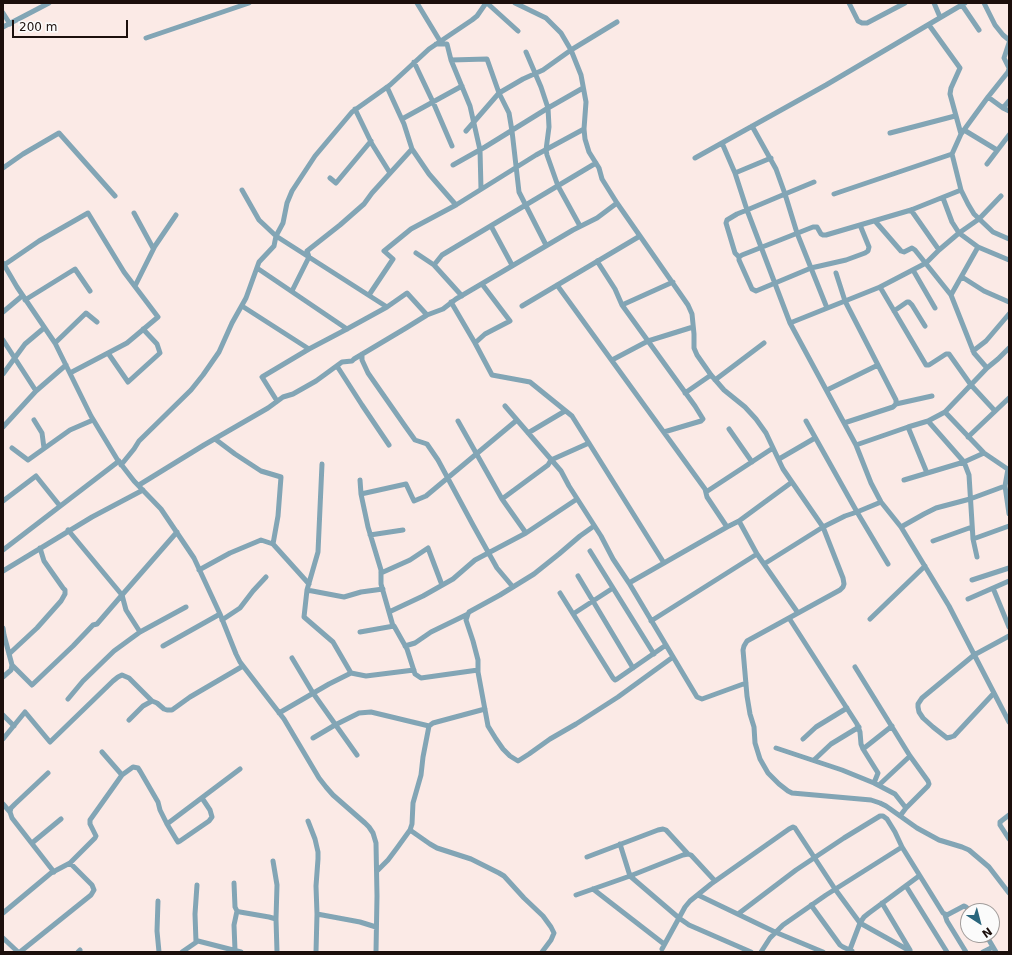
<!DOCTYPE html>
<style>
body{margin:0}
#map{position:relative;width:1012px;height:955px;overflow:hidden;background:#fbeae6;font-family:"DejaVu Sans",sans-serif}
canvas{display:block}
.frame{position:absolute;inset:0;border:4px solid #1c0f0c;pointer-events:none}
.north{position:absolute;left:960px;top:903px;width:40px;height:40px;box-sizing:border-box;background:#fbfbfb;border:1px solid #a29d9b;border-radius:50%;rotate:144deg;font-size:11px;font-weight:700;line-height:16px;text-align:center;color:#1c0f0c}
.north::after{content:'';display:block;margin:auto;width:14px;height:18px;background:#2a667d;clip-path:polygon(50% 0,100% 100%,50% 72%,0 100%)}
.scale{position:absolute;left:12px;top:20px;width:116px;height:18px;box-sizing:border-box;border:2px solid #1c0f0c;border-top:0;padding-left:5px;font-size:12px;line-height:14px;white-space:nowrap;color:#1c0f0c;-webkit-text-stroke:3px #fbfbfb;paint-order:stroke}
</style>
<div id="map">
<canvas width="1012" height="955"></canvas>
<div class="frame"></div>
<div class="north">N</div>
<div class="scale">200 m</div>
</div>
<script>
const g = document.querySelector('canvas').getContext('2d');
g.lineJoin = 'round';
const poly = rows => new Path2D(rows.map(r => 'M' + r).join(''));
function trace(path, color, width, dash) { g.strokeStyle = color; g.lineWidth = width; g.lineCap = dash ? 'butt' : 'round'; g.setLineDash(dash || []); g.stroke(path); }
const minor = poly([
 [417,3,440,41],
 [487,3,518,31],
 [515,3,546,18,561,33,571,50,581,75,586,102,584,129,585,139,589,152,599,168,602,179,617,203,688,305,692,314,694,334,694,348,697,355,711,375,724,390,745,407,756,419,766,433,783,469,823,527,843,578,844,584,843,587,840,590,747,641,744,646,743,650,747,696,750,714,754,727,755,743,760,759,768,773,779,784,788,791,792,793,871,800,880,803,886,806,917,828,939,840,962,847,969,850,989,867,1009,893],
 [849,3,858,21,862,23,867,23,905,3],
 [934,3,940,17],
 [984,3,995,25,1003,35,1009,40],
 [962,5,979,30],
 [3,13,10,24],
 [929,25,960,68,951,88,950,94,961,134],
 [3,27,49,3],
 [146,38,249,3],
 [1009,43,1004,58,1009,68],
 [436,44,447,44,451,60,470,106,480,150,481,189],
 [526,52,541,87,548,108,549,127,546,150,547,155,558,186,580,226],
 [451,60,487,59,499,93,509,113,512,131,519,192,546,245],
 [414,62,433,102,452,146],
 [1009,69,1008,72,988,97,961,134,952,154,961,190,968,204,974,214,993,232,1009,239],
 [387,87,404,124,412,149,429,174,456,205],
 [988,97,1003,108,1009,111],
 [1003,108,1009,101],
 [355,109,372,144,390,173],
 [402,119,462,86],
 [752,126,776,169,785,194,797,233,827,308],
 [964,130,997,150],
 [466,131,499,93,523,79,543,70,571,50,617,22],
 [890,133,955,116],
 [722,143,735,173,747,210,790,323,856,445,871,483,881,502,901,527,949,606,1009,722],
 [695,158,826,85,965,3],
 [987,164,1009,135],
 [453,165,485,147,548,108,583,88],
 [3,168,23,154,59,133,115,196],
 [735,173,771,158],
 [330,178,336,183,371,141],
 [242,190,259,220,276,236,387,307],
 [834,194,952,154],
 [943,198,952,222,959,233,978,247,1009,260],
 [911,210,939,250],
 [134,213,153,248],
 [875,221,901,251,904,252,912,248,915,250,951,295,974,353,987,368],
 [860,225,869,247,868,251,865,253,846,260,811,268,756,291,752,289,739,260,739,257,742,255,813,227,817,227,821,234,823,235,826,235,911,210,961,190],
 [491,226,512,265],
 [416,253,434,265,462,296],
 [739,257,735,253,726,223,727,220,737,214,747,210,785,194,814,182],
 [597,261,615,289,622,305,695,406,703,419,701,421,664,432],
 [3,263,17,287,55,343,91,416,117,459,134,481,161,509,194,558,220,614,236,654,240,662,284,719,319,778,326,787,333,795,365,823,369,827,373,833,376,843,377,896,376,952],
 [4,265,39,241,88,213,124,272,158,317,127,343,70,373],
 [434,265,442,255,596,163],
 [257,268,347,329],
 [913,270,935,308],
 [836,273,845,301,896,400,896,404,893,407,844,423],
 [962,277,984,291,1009,302],
 [557,285,705,489,707,497,727,527],
 [135,286,155,246,176,215],
 [880,287,926,365,929,365,946,354,949,354,971,385,995,411],
 [292,291,309,257,307,251,340,225,364,204,372,193,412,149],
 [369,295,393,259,384,251,411,229,456,205,536,155,584,129],
 [951,295,978,247],
 [25,300,75,269,90,291],
 [451,302,475,343,492,375,530,382,572,416,664,563],
 [622,305,673,282],
 [242,306,309,349],
 [522,306,640,236],
 [894,311,907,302,909,302,912,305,925,326],
 [3,312,22,296],
 [790,323,880,287,926,263,939,250,959,233,979,219,1001,196],
 [3,340,36,391],
 [55,343,85,314,86,313,97,322],
 [475,343,485,334,510,321,482,284],
 [973,351,986,341,1009,314],
 [108,353,128,382,160,353,157,344,143,329],
 [362,354,362,360,368,373,405,426,415,440,427,444,438,460,473,525,497,568,513,587],
 [612,360,648,341,693,327],
 [337,366,362,405,389,445],
 [3,374,25,344,44,328],
 [715,380,764,343],
 [827,390,878,365],
 [685,393,711,375],
 [277,401,262,377,309,349,347,329,387,307,407,293,427,315],
 [896,404,932,396],
 [505,406,561,471,569,486,601,536,613,559,629,583,697,697,702,699,746,683],
 [945,412,984,453,1009,470],
 [34,420,42,433,44,448],
 [458,421,502,499,526,533],
 [806,421,857,512,888,564],
 [928,421,964,462,969,475,973,539,977,557],
 [3,427,36,391,66,365],
 [908,427,927,473],
 [729,429,752,462],
 [528,433,565,411],
 [968,437,1009,398],
 [215,439,235,454,261,471,281,477,278,516,273,544],
 [856,445,908,427,928,421,945,412,987,368,998,359,1009,348],
 [12,448,28,460,70,430,93,420],
 [779,459,815,438],
 [322,464,318,552,307,590,304,617,333,642,351,673],
 [121,465,134,449,139,441,191,390,203,375,219,352,232,323,246,298,259,262,274,246,276,236,283,223,287,203,292,191,315,156,352,112,390,85,429,49,472,20,477,16,486,3],
 [1008,469,1005,486,1009,514],
 [360,480,361,494,368,527,381,570,381,584,393,626],
 [904,480,964,462,984,453],
 [139,485,204,445,268,408,283,397,293,394,316,381,342,362,352,361,354,359,406,328,427,315,443,309,456,299,573,230,597,218,617,203],
 [706,492,773,448],
 [361,494,406,484,414,501,426,496,517,420],
 [502,499,548,465,551,460,589,443],
 [3,501,36,476,60,506],
 [739,521,757,554,798,613],
 [901,527,924,514,936,508,970,499,1005,486],
 [370,535,403,530],
 [973,539,1009,526],
 [933,541,972,527],
 [3,550,119,461],
 [590,551,654,654],
 [764,564,823,527,845,516,857,512,881,502],
 [199,570,230,553,261,540,273,544,309,584],
 [3,571,92,517,143,490],
 [381,573,410,560,428,548,442,585],
 [578,576,633,668],
 [972,580,1009,568],
 [629,583,727,527,739,521,792,482],
 [993,588,1009,627],
 [307,590,344,597,361,592,383,589],
 [560,593,613,678,615,680,617,679,666,645],
 [968,599,1009,581],
 [389,612,423,596,453,579,475,560,526,533,577,499],
 [468,614,466,620,473,641,478,660,478,672,488,726,496,739,503,749,510,756,518,761,529,754,550,739,576,724,618,697,673,657],
 [573,614,613,588],
 [789,618,857,724,860,732,861,744,863,749,878,773,874,783],
 [870,619,925,566],
 [222,620,240,608,253,591,266,577],
 [651,621,757,554],
 [3,628,4,635,12,665,11,670,3,677],
 [140,632,126,610,122,595,177,532],
 [360,632,394,626,407,649,415,674,421,678,478,670],
 [163,646,220,614],
 [405,646,415,643,431,632,468,614,469,612,500,595,534,574,559,554,580,536,594,526],
 [9,654,37,628,61,601,65,594,65,590,63,588,44,561,40,548],
 [292,658,313,693,357,755],
 [12,665,32,685,73,646,93,625,97,624,122,595,68,530],
 [855,667,910,756,928,781,929,784,928,786,906,808,900,816],
 [994,693,954,736,951,737,947,738,933,727,923,718,919,712,918,707,918,704,922,698,974,655,1009,636],
 [68,699,83,681,114,651,140,632,186,607],
 [279,713,329,684,351,673,366,676,414,670],
 [3,715,14,726],
 [129,720,143,706,152,701,157,703,164,709,167,710,172,710,190,697,243,666],
 [313,738,335,725,359,713,371,712,429,726],
 [3,739,25,712,50,742,113,681,118,677,122,675,129,678,152,701],
 [803,739,816,727,847,708],
 [776,748,842,770,874,783,895,794,906,808],
 [863,749,892,726],
 [814,760,831,744,859,727],
 [48,773,15,804,11,808,10,812,12,818,54,872],
 [122,775,133,767,138,768,140,771,158,802,160,810,167,824,176,839,178,842,180,841,209,821,212,817,210,810,202,798],
 [879,785,910,756],
 [3,804,10,812],
 [1009,815,1000,822,1000,825,1009,839],
 [308,821,315,839,318,852,318,859,316,886,317,914,316,952],
 [167,824,240,769],
 [410,830,430,844,437,848,471,859,499,873,504,876,524,898,543,916,551,927,554,933,551,940,542,952],
 [32,843,61,819],
 [620,844,630,876,679,918,689,925,751,952],
 [587,857,658,830,663,829,666,830,688,854],
 [273,861,277,885,276,919],
 [377,871,388,860,397,848,410,830,412,824,413,803,421,775,423,757,429,726,433,723,485,709],
 [234,883,235,907,237,911,240,912,269,917,276,919,277,952],
 [906,886,947,952],
 [593,889,664,944],
 [576,895,630,876,683,855,688,854,691,855,715,881],
 [698,895,775,932,823,952],
 [158,901,157,931,159,952],
 [882,903,910,950],
 [811,905,840,945,843,947,852,951],
 [3,913,51,873,70,863,95,838,96,836,90,824,90,820,122,775,102,752],
 [317,914,360,922,376,927],
 [738,914,796,870,844,838,880,816,883,816,887,819,895,832,902,847,943,913,947,915,964,906,966,907,970,911],
 [945,915,947,921,966,952],
 [986,935,996,952],
 [3,938,18,952],
 [196,942,195,914,197,885],
 [662,949,685,907,690,901,711,884,789,829,793,827,795,828,835,889,860,923,910,951],
 [235,950,234,925,237,911],
 [20,952,91,895,94,890,92,885,70,863],
 [78,952,80,950],
 [182,952,198,941,241,952],
 [761,952,770,938,783,925,826,895,902,847],
 [849,952,860,923,864,917,869,913,919,876],
 [983,952,993,947]
]);
trace(minor, '#82a5b5', 5);
</script>
